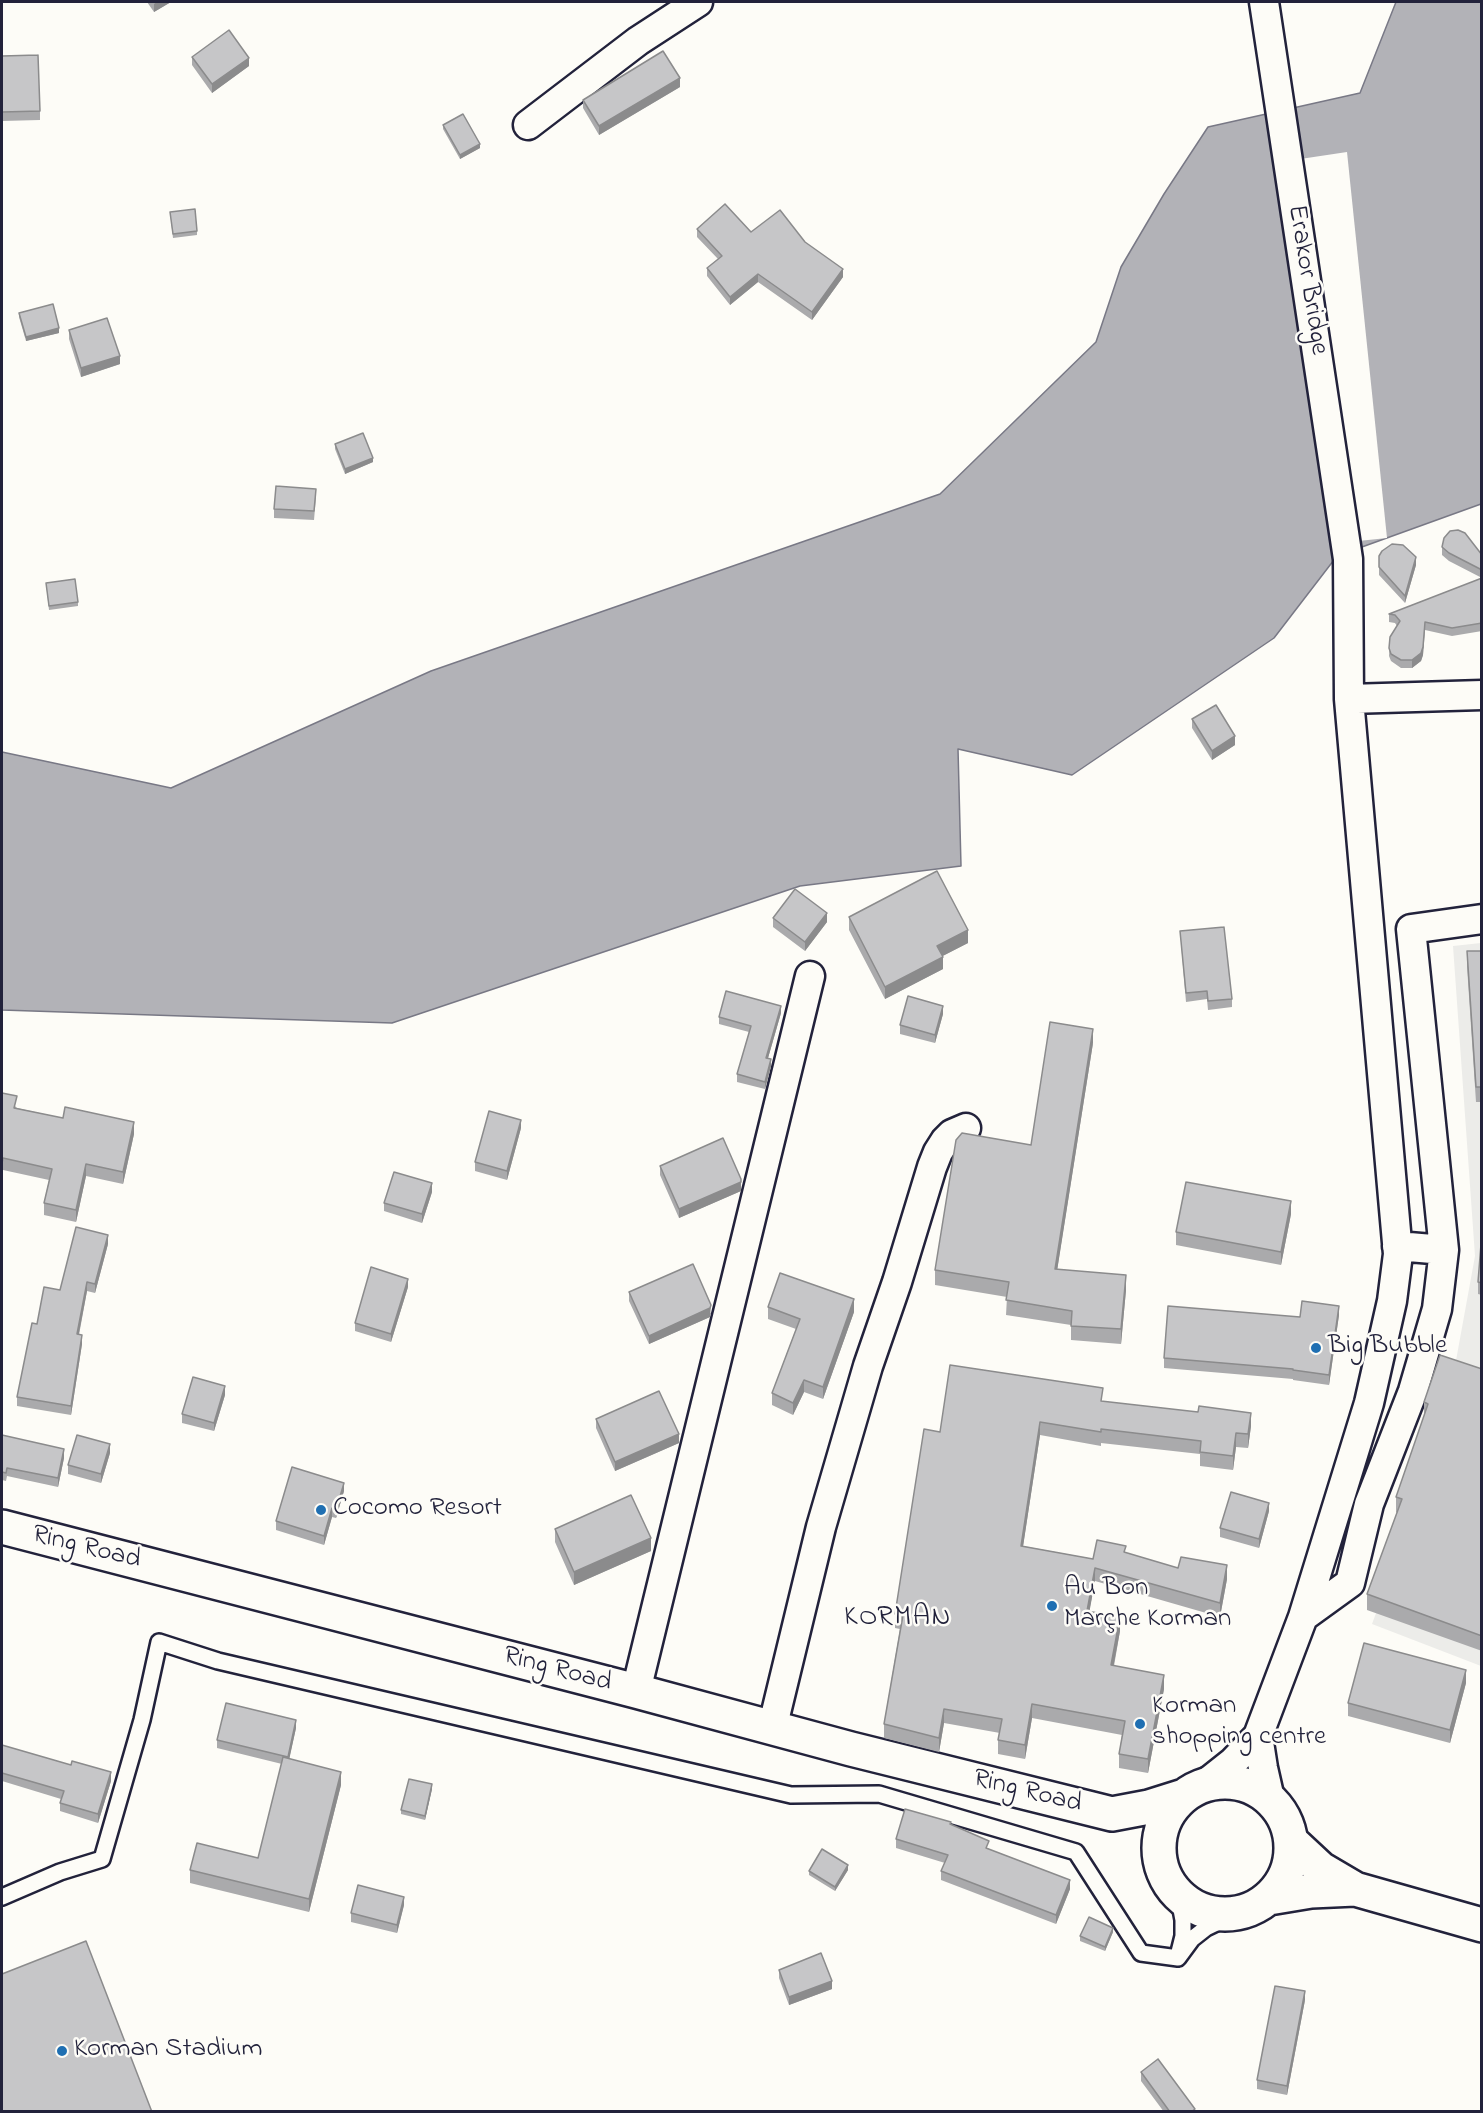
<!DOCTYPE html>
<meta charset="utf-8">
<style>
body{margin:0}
#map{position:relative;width:1483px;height:2113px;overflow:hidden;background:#fdfcf7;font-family:"Indie Flower",sans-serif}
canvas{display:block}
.frame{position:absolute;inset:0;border:3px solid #22223b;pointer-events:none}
</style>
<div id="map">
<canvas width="1483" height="2113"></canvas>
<div class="frame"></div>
</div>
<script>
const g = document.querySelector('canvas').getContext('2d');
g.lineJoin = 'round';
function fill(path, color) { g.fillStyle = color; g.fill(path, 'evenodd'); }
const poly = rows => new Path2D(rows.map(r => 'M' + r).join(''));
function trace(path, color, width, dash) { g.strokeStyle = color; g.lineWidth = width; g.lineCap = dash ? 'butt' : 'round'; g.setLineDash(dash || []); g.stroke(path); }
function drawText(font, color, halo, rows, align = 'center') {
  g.font = font + ' "Indie Flower",sans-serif'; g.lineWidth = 5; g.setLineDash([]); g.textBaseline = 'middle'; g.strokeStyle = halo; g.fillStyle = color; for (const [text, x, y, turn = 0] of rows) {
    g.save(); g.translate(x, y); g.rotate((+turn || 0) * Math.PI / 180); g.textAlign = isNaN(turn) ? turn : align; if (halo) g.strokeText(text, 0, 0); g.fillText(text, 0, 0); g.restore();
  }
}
const built = poly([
 [1481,943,1481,1666,1372,1624,1443,1432,1475,1256,1453,946]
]);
const water = poly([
 [1396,2,1481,2,1481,504,1337,556,1274,638,1072,775,958,749,961,866,800,886,392,1023,2,1010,2,752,171,788,431,671,940,494,1096,342,1121,267,1164,194,1208,127,1360,93,1396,2]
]);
const pier = poly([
 [1347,152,1387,538,1330,544,1287,161]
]);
const service = poly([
 [1174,1889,1180,1904,1183,1920,1183,1936,1179,1952],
 [2,1897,60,1872,102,1859,142,1720,159,1642,218,1661,791,1795,879,1794,1076,1852,1141,1953,1178,1958],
 [1178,1958,1192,1939,1206,1928,1237,1913]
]);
const minor = poly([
 [528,125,638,41,698,2],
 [1349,699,1482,695],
 [1397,1246,1444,1250],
 [1303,1617,1350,1583,1369,1504,1413,1391,1437,1309,1444,1250,1411,929,1482,919],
 [636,1691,810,976],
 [772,1729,821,1527,868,1366,897,1282,932,1167,938,1152,945,1141,952,1134,966,1128],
 [1258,1736,1263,1768,1270,1799],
 [1204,1785,1233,1762,1258,1736,1303,1617,1369,1403,1392,1301,1398,1254,1349,699,1348,559,1264,2]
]);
const secondary = poly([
 [2,1527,636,1691,851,1749,1112,1814,1149,1807,1184,1796],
 '1159 1848a66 66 0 1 1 132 0a66 66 0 1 1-132 0Z',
 [1292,1842,1321,1869,1355,1889,1482,1925],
 [1269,1898,1311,1891,1355,1889]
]);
const wall = poly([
 [147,2,171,2,154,12],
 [2,56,40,111,40,120,2,121],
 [192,57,249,66,212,93,192,65],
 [680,87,599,135,583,108,583,100],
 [443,125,480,148,460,159,443,129],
 [170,212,197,231,197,235,173,238],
 [697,229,751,232,805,242,843,277,812,320,758,282,730,305,707,276,707,268,718,259,697,237],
 [19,313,59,333,26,341,19,317],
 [69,330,120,364,81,377,69,339],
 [335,444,373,462,345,474,335,449],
 [316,497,314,520,274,518,274,509],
 [1442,547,1482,555,1482,578,1449,561,1442,555],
 [1379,556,1416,565,1405,603,1379,575],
 [1482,578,1482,631,1452,636,1425,630,1423,655,1421,661,1412,668,1401,668,1391,661,1389,656,1390,637,1397,626,1395,623,1389,622,1389,614],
 [46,583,78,602,78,606,49,610],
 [1192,719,1235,745,1212,760,1192,728],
 [849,917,968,943,942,956,943,969,885,999,849,930],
 [773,918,827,922,805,951,773,927],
 [1180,931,1232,999,1232,1007,1208,1010,1207,999,1186,1002],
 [1467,951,1482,951,1482,1102,1476,1102,1467,966],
 [781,1013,768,1058,771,1066,765,1089,737,1082,737,1074,749,1032,719,1024,719,1017],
 [943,1014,935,1043,900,1034,900,1025],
 [1093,1043,1057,1270,1126,1290,1121,1344,1071,1340,1071,1325,1006,1315,1007,1297,935,1285,935,1270,1031,1145],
 [2,1093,17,1108,134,1134,123,1184,86,1176,76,1222,44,1215,44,1203,49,1180,3,1170,2,1175],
 [521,1128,507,1180,475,1171,475,1162],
 [660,1166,741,1188,741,1191,679,1218,660,1175],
 [432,1192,422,1223,384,1211,384,1203],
 [1291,1214,1281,1265,1176,1245,1176,1232],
 [108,1244,95,1293,87,1291,79,1335,82,1344,71,1415,17,1406,17,1397,37,1324,60,1290],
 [1482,1244,1482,1295,1478,1294,1478,1282],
 [408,1287,391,1342,355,1331,355,1323],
 [629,1292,711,1313,710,1317,649,1344,629,1301],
 [768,1307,854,1312,823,1399,804,1392,793,1415,772,1405,772,1393,796,1329,768,1319],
 [1339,1315,1329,1385,1293,1380,1293,1379,1164,1368,1164,1358,1300,1317],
 [1482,1369,1482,1651,1367,1610,1367,1594,1397,1513,1396,1512,1396,1497,1424,1416,1424,1402],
 [225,1395,214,1431,182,1423,182,1414],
 [1103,1402,1251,1426,1248,1448,1236,1447,1233,1470,1200,1466,1200,1454,1101,1443,1101,1446,1040,1435,1023,1546,1093,1559,1126,1553,1178,1568,1227,1579,1220,1617,1095,1581,1089,1612,1120,1631,1114,1666,1164,1689,1148,1773,1119,1768,1119,1754,1122,1735,1032,1718,1025,1759,998,1754,998,1740,1000,1733,944,1723,939,1752,884,1738,884,1724,900,1629,895,1628,895,1614,940,1432],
 [596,1419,679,1443,615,1471,596,1428],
 [2,1435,64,1458,58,1487,7,1476,6,1481,2,1480],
 [110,1453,101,1483,68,1474,68,1465],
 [344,1491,336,1518,332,1517,324,1545,276,1530,276,1521],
 [1269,1511,1259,1548,1220,1537,1220,1528],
 [555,1529,651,1551,574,1585,555,1542],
 [1466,1683,1450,1743,1348,1716,1348,1703],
 [296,1728,289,1759,341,1785,309,1912,190,1883,190,1870,258,1858,282,1764,217,1748,217,1740],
 [2,1745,111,1781,98,1823,60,1811,60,1803,61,1799,2,1781],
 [432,1789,425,1820,401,1814,401,1810],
 [951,1825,989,1849,1070,1889,1056,1924,941,1880,941,1871,945,1863,896,1848,896,1839],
 [848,1870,835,1891,809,1875,809,1871],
 [404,1905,397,1933,351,1922,351,1913],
 [1113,1932,1105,1951,1080,1941,1080,1936],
 [779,1970,832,1989,789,2005,779,1978],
 [1305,2000,1287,2095,1257,2089,1257,2080],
 [1141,2072,1195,2112,1164,2112,1141,2081]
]);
const shadedWall = poly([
 [157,2,171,2,154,12,154,4],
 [249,58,249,66,212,93,212,84],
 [680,78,680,87,599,135,599,126],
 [480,144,480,148,460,159,460,155],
 [843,269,843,277,812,320,812,312],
 [758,274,758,282,730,305,730,297],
 [59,328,59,333,26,341,26,337],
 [120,356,120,364,81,377,81,368],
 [373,458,373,462,345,474,345,469],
 [1416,557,1416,565,1405,603,1405,596],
 [1425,622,1423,655,1421,661,1412,668,1412,660],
 [1235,736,1235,745,1212,760,1212,751],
 [827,913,827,922,805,951,805,942],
 [968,930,968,943,937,959,937,946],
 [943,957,943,969,885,999,885,987],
 [781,1006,781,1013,766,1065,766,1058],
 [943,1006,943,1014,935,1043,935,1035],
 [1093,1029,1093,1043,1055,1284,1055,1269],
 [771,1059,771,1066,765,1089,765,1082],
 [521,1120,521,1128,507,1180,507,1171],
 [134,1122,134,1134,123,1184,123,1172],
 [3,1158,3,1170,2,1175,2,1163],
 [86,1164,86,1176,76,1222,76,1210],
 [741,1179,741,1191,679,1218,679,1209],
 [432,1183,432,1192,422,1223,422,1214],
 [1291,1201,1291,1214,1281,1265,1281,1252],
 [108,1235,108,1244,95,1293,95,1284],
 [1126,1275,1126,1290,1121,1344,1121,1329],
 [408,1279,408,1287,391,1342,391,1334],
 [87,1282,87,1291,77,1343,77,1334],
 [854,1299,854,1312,823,1399,823,1387],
 [711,1305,710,1317,649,1344,649,1336],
 [1339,1306,1339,1315,1329,1385,1329,1375],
 [82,1335,82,1344,71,1415,71,1406],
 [804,1380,804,1392,793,1415,793,1403],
 [225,1386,225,1395,214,1431,214,1423],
 [1251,1413,1251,1426,1248,1448,1248,1434],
 [1040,1422,1040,1435,1021,1560,1021,1546],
 [1236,1433,1236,1447,1233,1470,1233,1456],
 [679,1434,679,1443,615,1471,615,1462],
 [110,1444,110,1453,101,1483,101,1474],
 [64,1449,64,1458,58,1487,58,1478],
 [344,1483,344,1491,336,1518,336,1510],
 [1269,1503,1269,1511,1259,1548,1259,1539],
 [332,1508,332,1517,324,1545,324,1536],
 [651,1538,651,1551,574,1585,574,1572],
 [1227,1565,1227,1579,1220,1617,1220,1603],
 [1095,1568,1095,1581,1087,1625,1087,1611],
 [1120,1617,1120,1631,1111,1679,1111,1665],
 [1466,1670,1466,1683,1450,1743,1450,1730],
 [1164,1675,1164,1689,1148,1773,1148,1759],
 [1032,1704,1032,1718,1025,1759,1025,1745],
 [944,1709,944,1723,939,1752,939,1738],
 [296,1720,296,1728,288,1765,288,1757],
 [111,1772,111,1781,98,1823,98,1814],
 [341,1772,341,1785,309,1912,309,1899],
 [432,1784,432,1789,425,1820,425,1816],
 [848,1865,848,1870,835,1891,835,1887],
 [1070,1880,1070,1889,1056,1924,1056,1915],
 [404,1897,404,1905,397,1933,397,1925],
 [1113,1928,1113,1932,1105,1951,1105,1947],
 [832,1981,832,1989,789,2005,789,1997],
 [1305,1991,1305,2000,1287,2095,1287,2086]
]);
const building = poly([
 [229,30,249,58,212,84,192,57,229,30],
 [663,51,680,78,599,126,583,100,663,51],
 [38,55,40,111,2,112,2,56,38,55],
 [463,114,480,144,460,155,443,125,463,114],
 [725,204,751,232,780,210,805,242,843,269,812,312,758,274,730,297,707,268,722,256,697,229,725,204],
 [195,209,197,231,173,234,170,212,195,209],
 [53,304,59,328,26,337,19,313,53,304],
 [107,318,120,356,81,368,69,330,107,318],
 [363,433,373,458,345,469,335,444,363,433],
 [276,486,316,489,314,511,274,509,276,486],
 [1458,530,1465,533,1482,555,1482,570,1449,553,1442,547,1444,538,1450,531,1458,530],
 [1392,544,1403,545,1416,557,1405,596,1379,567,1379,556,1382,551,1392,544],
 [1482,578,1482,623,1452,628,1425,622,1423,647,1421,653,1412,660,1401,660,1391,654,1389,648,1390,637,1400,621,1395,615,1389,614,1482,578],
 [75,579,78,602,49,606,46,583,75,579],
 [1216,705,1235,736,1212,751,1192,719,1216,705],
 [937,871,968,930,937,946,943,957,885,987,849,917,937,871],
 [795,889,827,913,805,942,773,918,795,889],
 [1224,927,1232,999,1208,1001,1207,991,1186,993,1180,931,1224,927],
 [1467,951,1482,951,1482,1087,1476,1087,1467,951],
 [726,991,781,1006,766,1058,771,1059,765,1082,737,1074,751,1026,719,1017,726,991],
 [908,996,943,1006,935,1035,900,1025,908,996],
 [1050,1022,1093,1029,1055,1269,1126,1275,1121,1329,1071,1326,1072,1311,1006,1300,1009,1282,935,1270,956,1140,962,1133,1031,1145,1050,1022],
 [2,1093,17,1096,14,1108,63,1118,65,1107,134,1122,123,1172,86,1164,76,1210,44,1203,52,1169,3,1158,2,1163,2,1093],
 [489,1111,521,1120,507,1171,475,1162,489,1111],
 [723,1138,741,1179,741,1182,679,1209,660,1166,723,1138],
 [394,1172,432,1183,422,1214,384,1203,394,1172],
 [1186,1182,1291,1201,1281,1252,1176,1232,1186,1182],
 [76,1227,108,1235,95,1284,87,1282,77,1334,82,1335,71,1406,17,1397,32,1323,37,1324,44,1287,60,1290,76,1227],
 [1481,1244,1482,1244,1482,1283,1478,1282,1481,1244],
 [693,1264,711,1305,710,1308,649,1336,629,1292,693,1264],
 [371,1267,408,1279,391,1334,355,1323,371,1267],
 [780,1273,854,1299,823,1387,804,1380,793,1403,772,1393,800,1319,768,1307,780,1273],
 [1302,1301,1339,1306,1329,1375,1293,1370,1293,1369,1164,1358,1168,1306,1300,1317,1302,1301],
 [1440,1355,1482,1369,1482,1636,1367,1594,1402,1499,1396,1497,1428,1404,1424,1402,1440,1355],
 [950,1365,1103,1388,1101,1401,1198,1412,1199,1406,1251,1413,1248,1434,1236,1433,1233,1456,1200,1452,1201,1441,1101,1429,1101,1432,1040,1422,1021,1546,1093,1559,1097,1540,1126,1546,1124,1552,1178,1568,1181,1557,1227,1565,1220,1603,1095,1568,1087,1611,1120,1617,1111,1665,1164,1675,1148,1759,1119,1754,1125,1721,1032,1704,1025,1745,998,1740,1002,1719,944,1709,939,1738,884,1724,903,1615,895,1614,924,1429,940,1432,950,1365],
 [193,1377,225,1386,214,1423,182,1414,193,1377],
 [659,1391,679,1434,615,1462,596,1419,659,1391],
 [2,1435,64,1449,58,1478,7,1468,6,1473,2,1472,2,1435],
 [77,1435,110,1444,101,1474,68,1465,77,1435],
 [292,1467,344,1483,336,1510,332,1508,324,1536,276,1521,292,1467],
 [1231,1492,1269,1503,1259,1539,1220,1528,1231,1492],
 [631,1495,651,1538,574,1572,555,1529,631,1495],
 [1364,1643,1466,1670,1450,1730,1348,1703,1364,1643],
 [226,1703,296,1720,288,1757,217,1740,226,1703],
 [2,1745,71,1765,72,1761,111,1772,98,1814,60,1803,64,1791,2,1773,2,1745],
 [283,1757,341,1772,309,1899,190,1870,197,1843,258,1858,283,1757],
 [409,1779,432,1784,425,1816,401,1810,409,1779],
 [905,1809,951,1822,950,1824,989,1841,986,1848,1070,1880,1056,1915,941,1871,948,1855,896,1839,905,1809],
 [822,1849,848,1865,835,1887,809,1871,822,1849],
 [358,1885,404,1897,397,1925,351,1913,358,1885],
 [1089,1917,1113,1928,1105,1947,1080,1936,1089,1917],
 [86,1941,152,2112,2,2112,2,1974,86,1941],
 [821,1953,832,1981,789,1997,779,1970,821,1953],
 [1275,1986,1305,1991,1287,2086,1257,2080,1275,1986],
 [1158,2059,1195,2109,1191,2112,1170,2112,1141,2072,1158,2059]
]);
const markers = [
 [1316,1348,6,"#1f6fb2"],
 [321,1510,6,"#1f6fb2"],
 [1052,1606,6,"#1f6fb2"],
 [1140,1724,6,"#1f6fb2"],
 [62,2051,6,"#1f6fb2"]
];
const streetNames = [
 ["Erakor Bridge",1306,280,81],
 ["Ring Road",86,1549,14],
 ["Ring Road",557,1671,15],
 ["Ring Road",1027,1793,14]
];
const poiNames = [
 ["Big Bubble",1328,1348],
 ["Cocomo Resort",333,1510],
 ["Au Bon",1064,1590],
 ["Marçhe Korman",1064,1621],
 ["Korman",1152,1708],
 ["shopping centre",1152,1739],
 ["Korman Stadium",74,2051]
];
const neighbourhoodNames = [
 ["KORMAN",898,1619]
];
fill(built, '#ecece9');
fill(water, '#b2b2b7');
trace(water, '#787885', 1.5);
fill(pier, '#fdfcf7');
trace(service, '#22223b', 20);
trace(minor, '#22223b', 33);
trace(secondary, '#22223b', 38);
trace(service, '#fdfcf7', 15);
trace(minor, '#fdfcf7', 28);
trace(secondary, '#fdfcf7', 33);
fill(wall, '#aaaaac');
fill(shadedWall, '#8b8b8c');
fill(building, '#c6c6c8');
trace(building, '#8b8b8c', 1.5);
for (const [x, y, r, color] of markers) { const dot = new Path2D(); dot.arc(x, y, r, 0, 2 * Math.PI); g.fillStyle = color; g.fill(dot); trace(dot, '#fdfcf7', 2); }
drawText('27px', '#22223b', '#fdfcf7', streetNames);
drawText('27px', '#22223b', '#fdfcf7', poiNames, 'left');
g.letterSpacing = '1.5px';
drawText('28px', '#22223b', '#fdfcf7', neighbourhoodNames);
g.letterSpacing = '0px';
</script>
